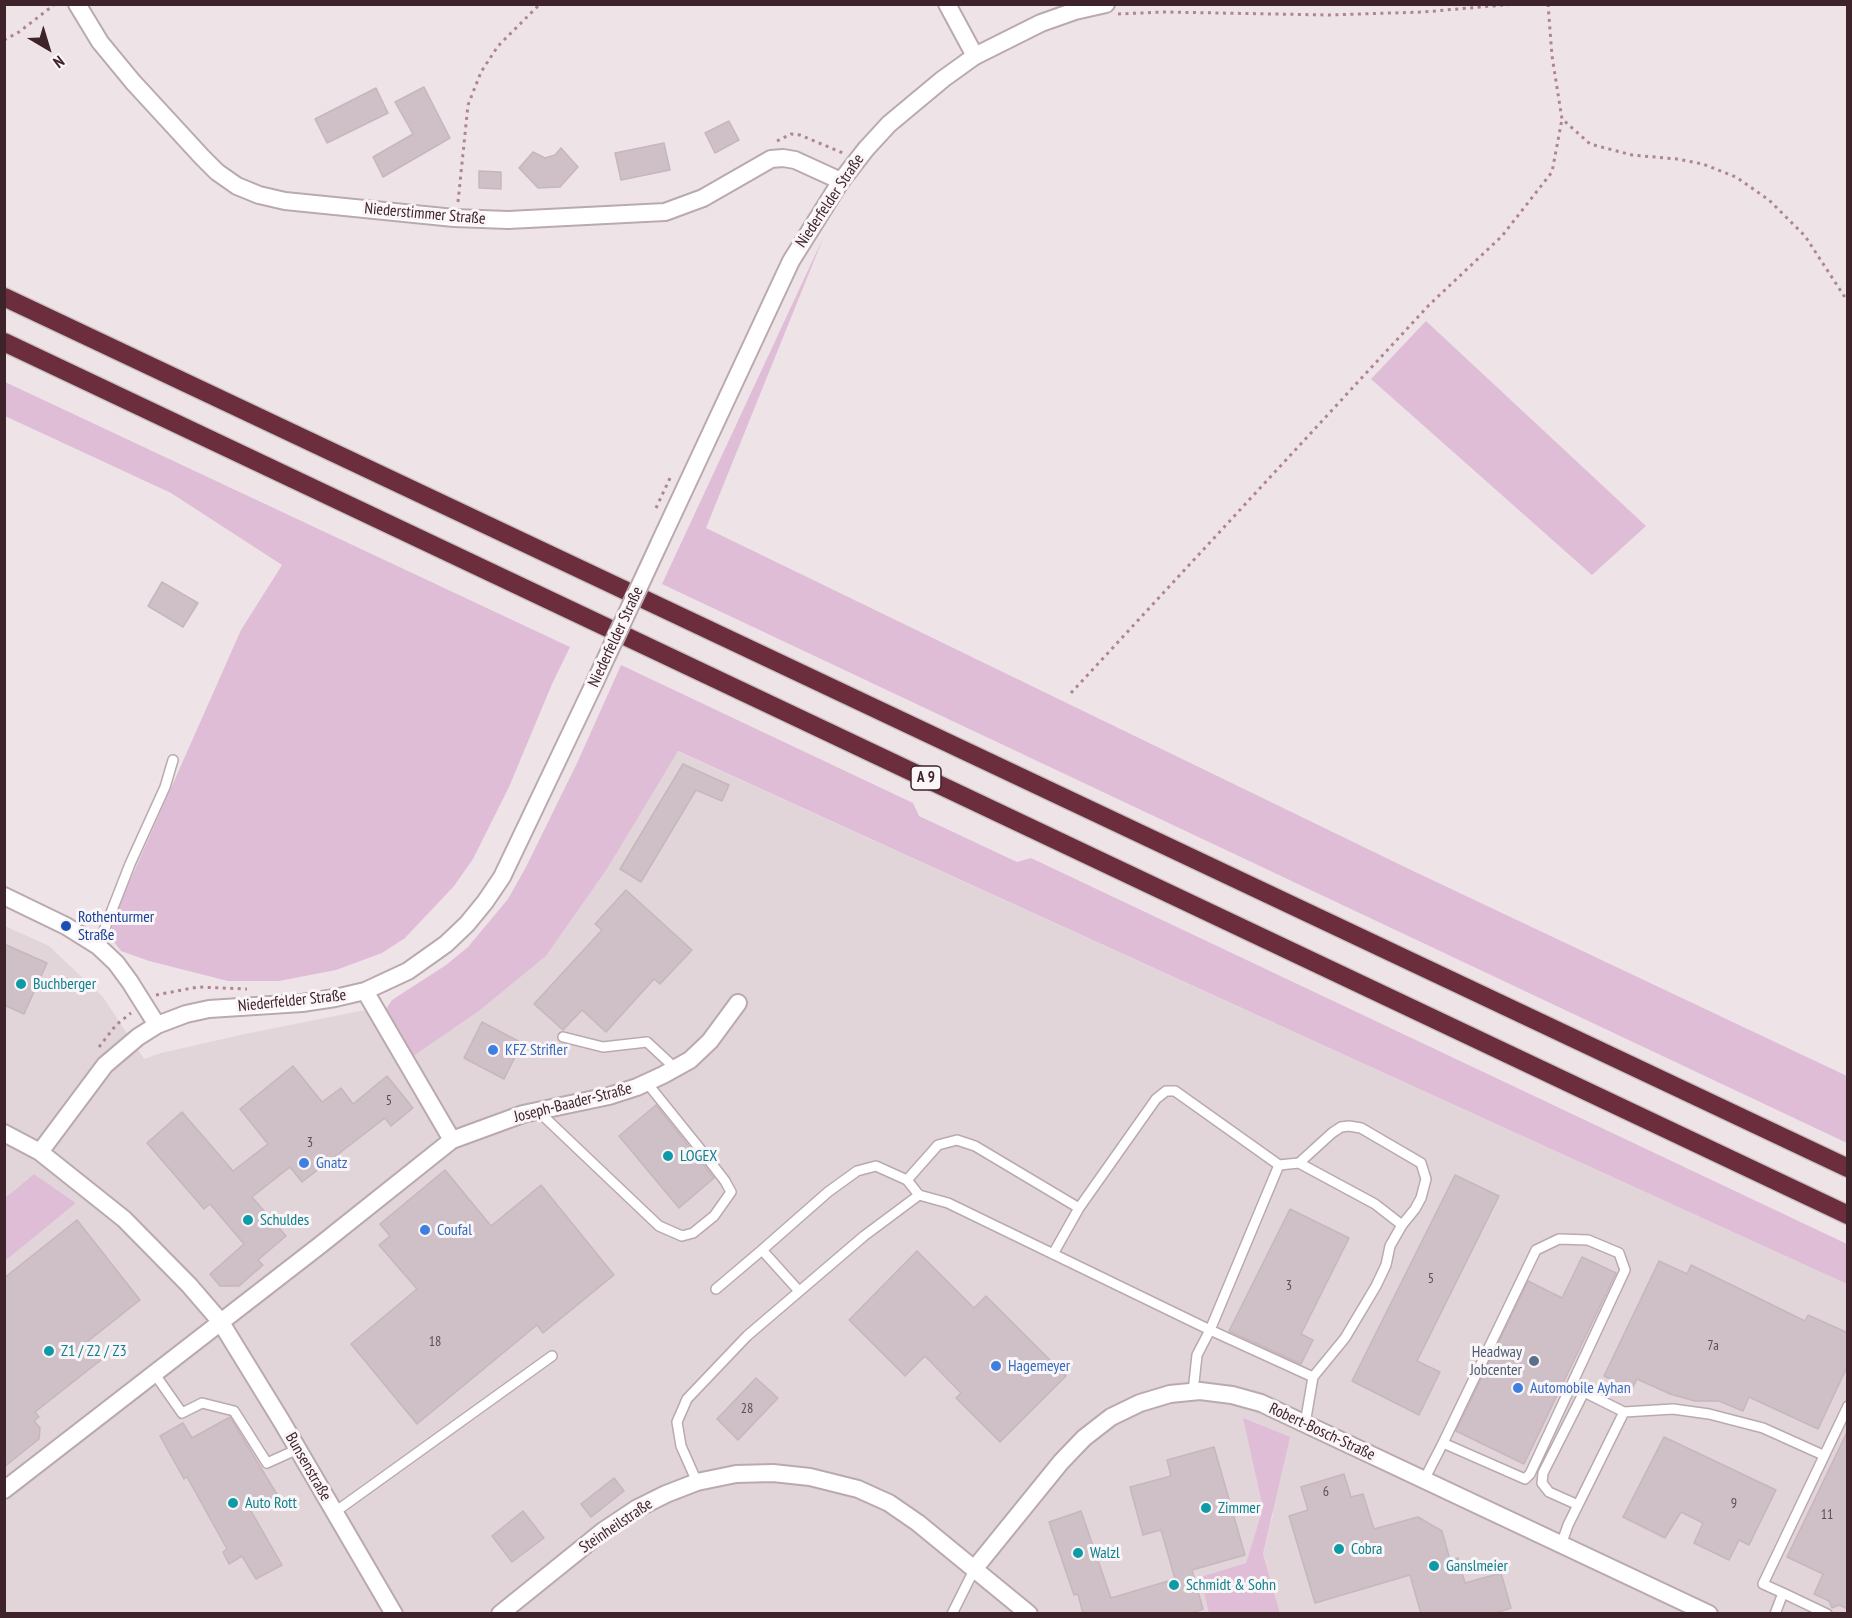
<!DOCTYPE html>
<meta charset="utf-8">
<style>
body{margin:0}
#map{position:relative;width:1852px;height:1618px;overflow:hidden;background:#eee4e8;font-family:"PT Sans Narrow",sans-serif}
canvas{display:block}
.frame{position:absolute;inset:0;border:6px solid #3f232b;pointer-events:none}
.north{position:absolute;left:18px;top:18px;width:60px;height:60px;-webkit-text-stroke:4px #faf5f7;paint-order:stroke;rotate:142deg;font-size:16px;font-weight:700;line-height:24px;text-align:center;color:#3f232b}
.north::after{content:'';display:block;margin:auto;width:21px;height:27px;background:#3f232b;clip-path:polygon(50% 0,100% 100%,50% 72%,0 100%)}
</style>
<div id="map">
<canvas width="1852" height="1618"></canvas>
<div class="frame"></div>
<div class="north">N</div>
</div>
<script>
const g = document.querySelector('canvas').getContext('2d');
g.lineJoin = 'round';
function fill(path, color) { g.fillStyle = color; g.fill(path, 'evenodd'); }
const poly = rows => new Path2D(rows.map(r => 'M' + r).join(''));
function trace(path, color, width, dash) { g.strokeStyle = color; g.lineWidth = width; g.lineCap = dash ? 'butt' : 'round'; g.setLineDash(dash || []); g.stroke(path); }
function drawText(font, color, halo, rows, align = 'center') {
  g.font = font + ' "PT Sans Narrow",sans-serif'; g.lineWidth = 6; g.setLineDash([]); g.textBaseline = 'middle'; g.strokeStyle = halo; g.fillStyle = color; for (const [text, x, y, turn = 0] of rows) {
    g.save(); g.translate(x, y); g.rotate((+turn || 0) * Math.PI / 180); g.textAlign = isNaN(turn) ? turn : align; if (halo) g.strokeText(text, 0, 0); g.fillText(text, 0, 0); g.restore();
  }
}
const built = poly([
 [677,751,1847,1284,1847,1613,1280,1613,1263,1554,1273,1514,1244,1418,1263,1508,1246,1563,1200,1577,1209,1613,5,1613,5,1261,76,1203,34,1174,5,1198,5,926,49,946,103,997,144,1059,161,1053,245,1034,360,1011,386,1009,413,1055,479,1011,546,956,607,869]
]);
const green = poly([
 [824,236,706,528,1411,870,1847,1076,1847,1143,662,584],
 [1426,321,1646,526,1592,575,1371,379],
 [5,382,570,647,552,684,509,787,473,859,454,886,405,938,382,953,336,970,279,981,228,981,149,961,121,951,111,938,113,919,241,630,282,565,171,493,5,416],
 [621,665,913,803,919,816,1017,862,1031,858,1847,1244,1847,1284,678,751,607,869,546,956,479,1011,413,1056,386,1009,392,1000,446,965,468,947,508,899,526,867,578,761],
 [34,1174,76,1203,5,1261,5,1198],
 [1243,1418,1290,1437,1263,1554,1280,1613,1209,1613,1200,1577,1246,1563,1263,1508]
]);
const building = poly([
 [424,87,450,138,383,177,373,157,413,134,395,102,424,87],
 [376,88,388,113,327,143,315,119,376,88],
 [729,121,739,140,715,153,705,133,729,121],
 [664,143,670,170,621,180,615,153,664,143],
 [561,148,578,167,560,187,538,188,519,168,533,152,545,158,555,155,561,148],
 [479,171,501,172,501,189,479,188,479,171],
 [162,582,198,603,183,627,148,606,162,582],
 [683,764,729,785,722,801,696,790,641,882,620,869,683,764],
 [626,890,692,950,660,984,654,979,606,1032,582,1010,563,1030,534,1004,602,930,595,924,626,890],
 [4,944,47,963,24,1014,4,1005,4,944],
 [482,1022,522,1043,504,1079,464,1058,482,1022],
 [293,1066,322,1102,341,1088,353,1104,387,1076,413,1108,391,1126,385,1118,302,1182,290,1167,252,1197,286,1236,258,1260,263,1265,239,1286,220,1286,210,1274,244,1244,210,1204,204,1209,147,1143,182,1112,233,1171,268,1144,240,1109,293,1066],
 [656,1105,714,1178,679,1208,619,1136,656,1105],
 [445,1170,491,1226,541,1185,614,1275,543,1333,537,1325,417,1424,351,1344,417,1289,379,1245,390,1236,380,1224,445,1170],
 [1455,1175,1499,1196,1417,1361,1440,1372,1419,1415,1352,1381,1455,1175],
 [1290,1209,1349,1238,1301,1334,1313,1340,1301,1364,1229,1331,1290,1209],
 [77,1220,140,1300,87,1342,101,1360,35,1412,39,1417,34,1421,40,1428,39,1439,4,1467,4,1278,77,1220],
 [917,1251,974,1308,986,1296,1066,1376,1000,1442,956,1398,961,1393,925,1356,905,1376,849,1320,917,1251],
 [1582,1257,1616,1273,1524,1464,1456,1431,1528,1281,1562,1298,1582,1257],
 [1659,1261,1687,1274,1691,1265,1805,1321,1808,1315,1848,1333,1848,1365,1818,1429,1749,1397,1743,1411,1719,1401,1695,1401,1670,1394,1637,1379,1632,1389,1604,1376,1659,1261],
 [756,1378,778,1398,738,1440,717,1419,756,1378],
 [230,1417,278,1496,251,1511,282,1565,256,1579,242,1556,229,1564,223,1552,227,1549,187,1477,184,1479,160,1436,183,1423,192,1438,230,1417],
 [1848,1430,1848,1609,1839,1605,1832,1608,1829,1601,1814,1594,1823,1574,1787,1557,1848,1430],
 [1664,1437,1776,1490,1749,1545,1739,1540,1729,1560,1694,1543,1703,1523,1681,1512,1665,1538,1623,1517,1664,1437],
 [1214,1447,1245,1555,1192,1570,1203,1609,1189,1614,1083,1614,1078,1594,1074,1595,1049,1522,1081,1511,1111,1598,1175,1579,1161,1530,1143,1535,1130,1487,1171,1476,1167,1460,1214,1447],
 [1344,1474,1351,1497,1363,1494,1374,1529,1418,1517,1442,1531,1450,1560,1458,1558,1465,1583,1501,1573,1511,1608,1493,1614,1421,1614,1410,1575,1315,1603,1289,1516,1308,1510,1301,1487,1344,1474],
 [614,1478,624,1491,591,1517,581,1504,614,1478],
 [523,1511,544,1538,512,1562,492,1536,523,1511]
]);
const path = poly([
 [1548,4,1552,56,1562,119,1590,144,1632,155,1677,159,1703,164,1736,177,1769,200,1805,236,1848,302],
 [1118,14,1164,12,1329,15,1423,12,1515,4],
 [4,40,19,32,55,4],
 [777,141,791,134,800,135,843,153],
 [458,202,468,105,481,72,498,46,540,4],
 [656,508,671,476],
 [1071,693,1429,305,1502,236,1552,172,1562,119],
 [156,995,198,987,247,989],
 [99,1047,116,1025,131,1013]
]);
const service = poly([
 [98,946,130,864,165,787,173,760],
 [563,1037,603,1047,647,1042,675,1068],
 [538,1111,659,1226,682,1236,693,1233,714,1216,731,1192,725,1181,705,1155,647,1083],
 [1299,1163,1332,1133,1341,1127,1349,1126,1361,1128,1421,1163,1426,1179,1421,1198,1415,1209,1402,1225],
 [907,1180,938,1145,957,1140,975,1146,1079,1208,1053,1254],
 [1079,1208,1156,1099,1166,1091,1175,1091,1279,1165],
 [716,1289,762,1250],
 [799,1291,762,1250,828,1192,857,1171,876,1166,907,1180,919,1195],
 [154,1373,182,1413,202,1403,234,1411,267,1463,298,1449],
 [1624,1412,1673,1409,1709,1414,1763,1428,1823,1455],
 [1305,1424,1313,1377,1345,1338,1376,1286,1386,1265,1390,1246,1402,1225,1375,1204,1299,1163,1279,1165,1210,1330,1313,1377],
 [1424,1480,1443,1443,1536,1250,1559,1239,1588,1240,1619,1253,1625,1270,1530,1474,1525,1479,1443,1443],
 [697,1482,681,1446,677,1422,687,1399,747,1336,864,1236,919,1195,948,1203,1210,1330,1197,1355,1193,1392],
 [335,1512,552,1356],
 [1561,1545,1568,1525,1578,1505,1624,1412,1584,1392,1543,1473,1542,1483,1549,1492,1578,1505],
 [1783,1593,1827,1614],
 [952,1614,975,1568],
 [1775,1614,1783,1593,1763,1584,1848,1406]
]);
const minor = poly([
 [947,4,975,56],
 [659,544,791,261,841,181],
 [4,896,66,926,98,946,116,963,130,982,157,1025],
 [365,991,452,1140],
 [4,1133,40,1152,124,1219,189,1285,220,1321,282,1422,394,1614],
 [40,1152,105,1065,138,1037,157,1025,186,1014,209,1009,302,1003,335,998,365,991,408,971,446,944,467,924,485,902,502,877,594,684],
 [4,1490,319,1246,452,1140,523,1114,609,1096,637,1087,663,1075,690,1060,710,1041,738,1003],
 [975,1568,1061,1462,1084,1438,1111,1417,1140,1403,1170,1394,1200,1391,1232,1395,1261,1403,1709,1614],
 [500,1614,603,1531,636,1509,666,1494,697,1482,736,1474,773,1473,810,1477,858,1489,889,1503,918,1523,1029,1614]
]);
const tertiary = poly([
 [77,4,100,42,133,82,202,157,217,172,237,186,259,195,285,201,454,218,508,220,665,212,703,198,771,159,783,158,795,160,841,181,866,149,889,124,943,79,975,56,1041,23,1075,11,1106,4]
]);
const motorway = poly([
 [4,297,1848,1168],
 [4,342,1848,1215]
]);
const minorBridge = poly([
 [594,684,659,544]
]);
const markers = [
 [66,926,6,"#1a4fb4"],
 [21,984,6,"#0f9aa8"],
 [493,1050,6,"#3f7fe0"],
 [668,1156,6,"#0f9aa8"],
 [304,1163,6,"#3f7fe0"],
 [248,1220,6,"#0f9aa8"],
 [425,1230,6,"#3f7fe0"],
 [49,1351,6,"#0f9aa8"],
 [1534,1361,6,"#5c6f8a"],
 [996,1366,6,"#3f7fe0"],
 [1518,1388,6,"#3f7fe0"],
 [233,1503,6,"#0f9aa8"],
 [1206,1508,6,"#0f9aa8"],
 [1339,1549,6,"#0f9aa8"],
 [1078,1553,6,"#0f9aa8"],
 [1434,1566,6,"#0f9aa8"],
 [1174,1585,6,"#0f9aa8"]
];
const numberNames = [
 ["5",389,1101],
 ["3",310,1143],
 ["5",1431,1279],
 ["3",1289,1286],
 ["18",435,1342],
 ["7a",1713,1346],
 ["28",747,1409],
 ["6",1326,1492],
 ["9",1734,1504],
 ["11",1827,1515]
];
const shields = [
 [926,778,30]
];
const shieldNames = [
 ["A 9",926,778]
];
const streetNames = [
 ["Niederfelder Straße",830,201,-56],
 ["Niederstimmer Straße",425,214,5],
 ["Niederfelder Straße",616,637,-65],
 ["Niederfelder Straße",292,1001,-6],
 ["Joseph-Baader-Straße",573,1103,-14],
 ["Robert-Bosch-Straße",1322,1432,25],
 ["Bunsenstraße",308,1467,60],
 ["Steinheilstraße",616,1526,-34]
];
const transitNames = [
 ["Rothenturmer",78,917],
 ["Straße",78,935]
];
const cultureNames = [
 ["Buchberger",33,984],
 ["LOGEX",680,1156],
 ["Schuldes",260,1220],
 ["Z1 / Z2 / Z3",61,1351],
 ["Auto Rott",245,1503],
 ["Zimmer",1218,1508],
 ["Cobra",1351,1549],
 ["Walzl",1090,1553],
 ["Ganslmeier",1446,1566],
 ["Schmidt & Sohn",1186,1585]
];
const shopNames = [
 ["KFZ Strifler",505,1050],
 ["Gnatz",316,1163],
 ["Coufal",437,1230],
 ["Hagemeyer",1008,1366],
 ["Automobile Ayhan",1530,1388]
];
const serviceNames = [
 ["Headway",1522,1352],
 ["Jobcenter",1522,1370]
];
fill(built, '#e1d5da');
fill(green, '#dfbdd6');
fill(building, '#cec0c6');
trace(building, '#c7b6bd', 1.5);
trace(service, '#baaaaf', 12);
trace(minor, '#baaaaf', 20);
trace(tertiary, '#baaaaf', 20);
trace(motorway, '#c9c1c4', 21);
trace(path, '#b18493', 3, [3, 4.5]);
trace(service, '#fff', 9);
trace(minor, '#fff', 16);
trace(tertiary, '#fff', 16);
trace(motorway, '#6c2e3c', 18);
trace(minorBridge, '#baaaaf', 20, []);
trace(minorBridge, '#fff', 16);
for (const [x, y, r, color] of markers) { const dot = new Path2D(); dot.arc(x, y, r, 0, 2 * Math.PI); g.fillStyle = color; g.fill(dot); trace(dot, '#faf5f7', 2); }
drawText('14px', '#634a52', null, numberNames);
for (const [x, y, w] of shields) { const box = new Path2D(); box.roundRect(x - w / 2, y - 12, w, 24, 4.5); g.fillStyle = '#faf5f7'; g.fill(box); trace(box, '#3f232b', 1.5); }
drawText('bold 15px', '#3f232b', null, shieldNames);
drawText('16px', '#3f232b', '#faf5f7', streetNames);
drawText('16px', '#164399', '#faf5f7', transitNames, 'left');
drawText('16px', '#0d838f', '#faf5f7', cultureNames, 'left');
drawText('16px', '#366cbe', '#faf5f7', shopNames, 'left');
drawText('16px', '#4e5e75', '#faf5f7', serviceNames, 'right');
</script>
